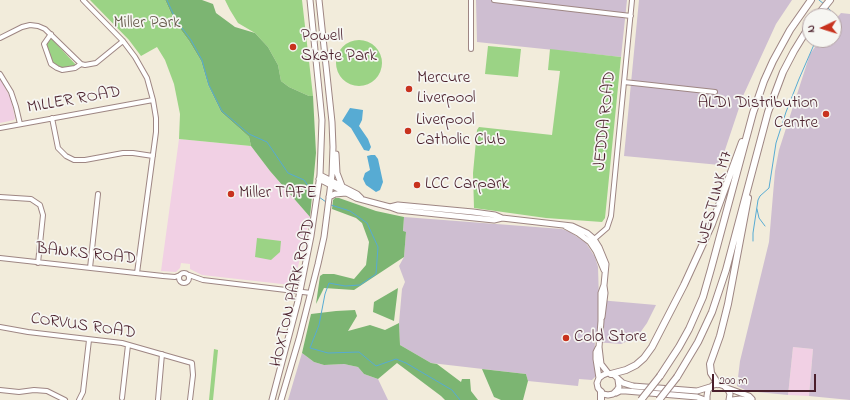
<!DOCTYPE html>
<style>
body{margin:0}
#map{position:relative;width:850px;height:400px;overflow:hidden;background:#f2ecdb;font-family:"Indie Flower",sans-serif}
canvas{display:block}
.north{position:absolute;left:802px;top:8px;width:40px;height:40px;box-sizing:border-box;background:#f6f6f2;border:1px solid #b1a0a2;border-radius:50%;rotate:266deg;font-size:11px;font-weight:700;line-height:16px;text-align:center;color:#4a1f2b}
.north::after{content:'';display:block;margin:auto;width:14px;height:18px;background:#c8321e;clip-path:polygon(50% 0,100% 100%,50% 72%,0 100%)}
.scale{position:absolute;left:712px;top:374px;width:104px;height:18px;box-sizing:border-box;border:2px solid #4a1f2b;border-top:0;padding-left:5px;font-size:12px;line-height:14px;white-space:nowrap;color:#4a1f2b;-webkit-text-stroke:3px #f6f6f2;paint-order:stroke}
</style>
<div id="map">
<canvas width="850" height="400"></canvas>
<div class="north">N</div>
<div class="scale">200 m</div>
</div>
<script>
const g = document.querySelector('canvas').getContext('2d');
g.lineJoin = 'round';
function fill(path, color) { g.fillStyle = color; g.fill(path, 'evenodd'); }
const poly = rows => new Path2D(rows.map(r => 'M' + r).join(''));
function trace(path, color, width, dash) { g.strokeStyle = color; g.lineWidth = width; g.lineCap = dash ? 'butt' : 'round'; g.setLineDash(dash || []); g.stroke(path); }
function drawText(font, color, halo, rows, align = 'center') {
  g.font = font + ' "Indie Flower",sans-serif'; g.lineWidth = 3.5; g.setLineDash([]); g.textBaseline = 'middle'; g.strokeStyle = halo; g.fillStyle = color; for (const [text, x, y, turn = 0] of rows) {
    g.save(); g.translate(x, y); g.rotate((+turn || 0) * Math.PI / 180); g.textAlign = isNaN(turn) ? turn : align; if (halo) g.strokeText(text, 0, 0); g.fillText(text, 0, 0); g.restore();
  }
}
const built = poly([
 [0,78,11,99,15,118,14,120,0,123],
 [179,139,251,146,270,171,310,217,294,283,291,285,202,275,190,269,190,264,181,263,180,268,176,272,161,271],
 [793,347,813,349,809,396,788,395]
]);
const industrial = poly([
 [476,0,627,0,621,57,477,42],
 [639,0,792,0,776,24,743,96,720,165,624,156],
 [841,13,850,14,850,400,809,396,813,349,793,347,788,395,747,391,737,386,740,361,769,242,775,171,779,150,810,54,820,40,834,40,834,21],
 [404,217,562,229,570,232,586,243,595,257,598,267,599,300,656,305,647,323,637,337,621,344,595,342,594,358,596,376,592,380,579,379,578,386,528,381,526,374,431,363,400,345,399,323,402,289,405,282,399,266,404,257,406,232,403,232],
 [302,353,314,362,324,365,344,364,358,367,364,374,378,379,388,400,288,400]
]);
const green = poly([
 [90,0,165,0,175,22,189,41,201,61,208,85,221,112,249,137,251,146,179,139,180,114,174,84,165,60,157,47,141,56,129,40],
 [225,0,302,0,313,96,309,96,289,87,281,81,278,65,268,47,255,33,238,23,230,10],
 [48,39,52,39,76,65,69,68,61,68,54,64,45,45],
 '336 63a23 23 0 1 1 46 0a23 23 0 1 1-46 0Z',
 [488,46,521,49,518,77,485,74],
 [550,49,621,57,605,218,602,222,546,218,474,208,473,173,477,130,479,127,552,135,560,71,548,70],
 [257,238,281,241,280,252,271,260,255,257],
 [214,349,218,350,213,400,209,400]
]);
const forest = poly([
 [165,0,202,0,213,4,216,13,235,27,255,33,268,47,278,65,281,81,289,87,309,96,313,96,316,153,310,217,270,171,251,146,249,137,221,112,208,85,201,61,189,41,175,22],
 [335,198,339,198,376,211,404,217,403,231,406,232,404,257,354,290,324,288,316,304,320,276,323,274,334,274,354,279,366,265,369,242,362,223,356,218,332,209,333,200],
 [398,288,394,321,373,312,374,302],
 [355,310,357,316,348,331,370,325,385,330,399,323,400,345,431,363,437,364,461,382,462,379,470,379,471,391,478,400,445,400,441,396,397,363,378,379,364,374,358,367,344,364,324,365,314,362,302,353,311,314,336,311],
 [482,369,526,374,528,381,523,400,501,400,494,397]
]);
const water = poly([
 [350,108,363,110,362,120,359,126,368,139,371,147,369,151,364,150,351,128,342,121],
 [371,155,375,155,378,159,383,182,380,190,376,192,366,185,363,179,365,173,370,170,367,156]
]);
const stream = poly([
 [167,0,176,20,191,40,202,60,209,85,222,111,249,134,267,142,288,173,304,180,314,194],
 [819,0,824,4],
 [828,8,830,10,832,16],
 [319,197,326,202],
 [331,205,350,211,367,223,378,247,376,274,360,285,345,286,329,283,325,294,319,325,310,348,328,353,359,352,376,366,396,359,406,363,452,390,460,400],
 [757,209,759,218,765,226],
 [753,241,753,233,758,200,760,196,769,188,776,143,786,112,799,79,816,40]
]);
const minor = poly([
 [83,0,123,41,135,57,147,78,153,100,156,118,156,132,137,273],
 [471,0,471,49],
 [494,0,631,16],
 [51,34,44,44,51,64,57,68,62,70,75,68,81,64],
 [0,38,22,27,30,25,38,26,45,29,81,64,85,65,96,63,123,41],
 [0,74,11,92,16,107,20,124],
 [624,82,715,92],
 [52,118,58,148,66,156,74,160,85,160,123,153,133,153,153,156],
 [0,128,153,100],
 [0,197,31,199,40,205,43,215,38,263],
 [592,241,607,228,611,216,632,0],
 [0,258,163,276,175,277,180,275],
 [90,268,98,194],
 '179 278a5 5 0 1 1 10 0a5 5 0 1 1-10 0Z',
 [189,275,203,280,311,293],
 [0,327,28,332,122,343,192,363,193,375,190,400],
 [0,390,19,392,34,390,47,391,65,400],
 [122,398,128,345],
 [79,400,83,392,89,340],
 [158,400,162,354]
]);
const major = poly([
 [336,154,337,173,342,186],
 [320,175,357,194,361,198],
 [319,179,356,198,390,207,398,210,494,220,502,218,572,226,587,233,594,239,599,247,606,264,604,285,601,293,601,321,599,347,601,364,608,373],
 [329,197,335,194,346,193],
 [390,207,398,205,473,212,495,215,502,218],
 [565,226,578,233,590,242,596,251,604,270],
 [602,317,605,293,604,286],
 [598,348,596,352,596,359,599,378],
 [618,380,619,387,617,390,613,394,608,395,603,394,598,388,597,383,599,378,603,375,608,373,614,375,623,383,633,386,697,391,710,387],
 [727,388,749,396,752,399],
 [616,393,620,391,626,391,697,397,705,400],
 [272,400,298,301,311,236,320,175,322,120,310,0],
 [281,400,299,339,318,264,324,237,332,175,333,147,332,122,319,0],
 [707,400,707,396,708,390,713,385,718,384,724,386,728,390,730,394,729,400],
 [732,400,740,399,747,400]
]);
const highway = poly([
 [817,16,830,0],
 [611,374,626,370,636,365,644,358,652,347,684,285,712,224,742,142],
 [660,376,679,347,689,329,703,297,711,269,753,113,764,81,773,61,790,30,811,0],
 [677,377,698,342,712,312,726,270,768,112,783,72,794,51,810,25],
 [718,384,711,373,710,364,720,336,728,304,748,198],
 [601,400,601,392]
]);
const highwayBridge = poly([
 [641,400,660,376],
 [659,400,677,377]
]);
const markers = [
 [293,47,4,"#c8321e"],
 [409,89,4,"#c8321e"],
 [826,114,4,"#c8321e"],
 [408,131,4,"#c8321e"],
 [417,185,4,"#c8321e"],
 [231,194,4,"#c8321e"],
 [566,338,4,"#c8321e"]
];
const parkNames = [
 ["Miller Park",147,24]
];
const poiNames = [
 ["Powell",301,37],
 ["Skate Park",301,57],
 ["Mercure",417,79],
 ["Liverpool",417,99],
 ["ALDI Distribution",818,104,"right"],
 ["Centre",818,124,"right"],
 ["Liverpool",416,121],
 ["Catholic Club",416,141],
 ["LCC Carpark",425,185],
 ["Miller TAFE",239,194],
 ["Cold Store",574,338]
];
const streetNames = [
 ["MILLER ROAD",74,101,-10],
 ["JEDDA ROAD",606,121,-84],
 ["WESTLINK M7",716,198,-75],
 ["BANKS ROAD",86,255,6],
 ["HOXTON PARK ROAD",294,293,-77],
 ["CORVUS ROAD",83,327,8]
];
fill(built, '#f1d0e4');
fill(industrial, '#cebed1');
fill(green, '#9bd385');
fill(forest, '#7cb572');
fill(water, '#57abd3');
trace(stream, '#57abd3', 1);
trace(minor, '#9e8683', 6);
trace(major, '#9e8683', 7);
trace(highway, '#9e8683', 8);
trace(minor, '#fff', 4);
trace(major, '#fff', 5);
trace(highway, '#fff', 6);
trace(highwayBridge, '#9e8683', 8, []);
trace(highwayBridge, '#fff', 6);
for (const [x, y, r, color] of markers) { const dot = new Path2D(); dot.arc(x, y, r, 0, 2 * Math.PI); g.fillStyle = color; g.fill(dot); trace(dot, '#f6f6f2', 1.5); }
drawText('17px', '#625546', '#f6f6f2', parkNames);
drawText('17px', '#4a1f2b', '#f6f6f2', poiNames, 'left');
drawText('17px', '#4a1f2b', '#f6f6f2', streetNames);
</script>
